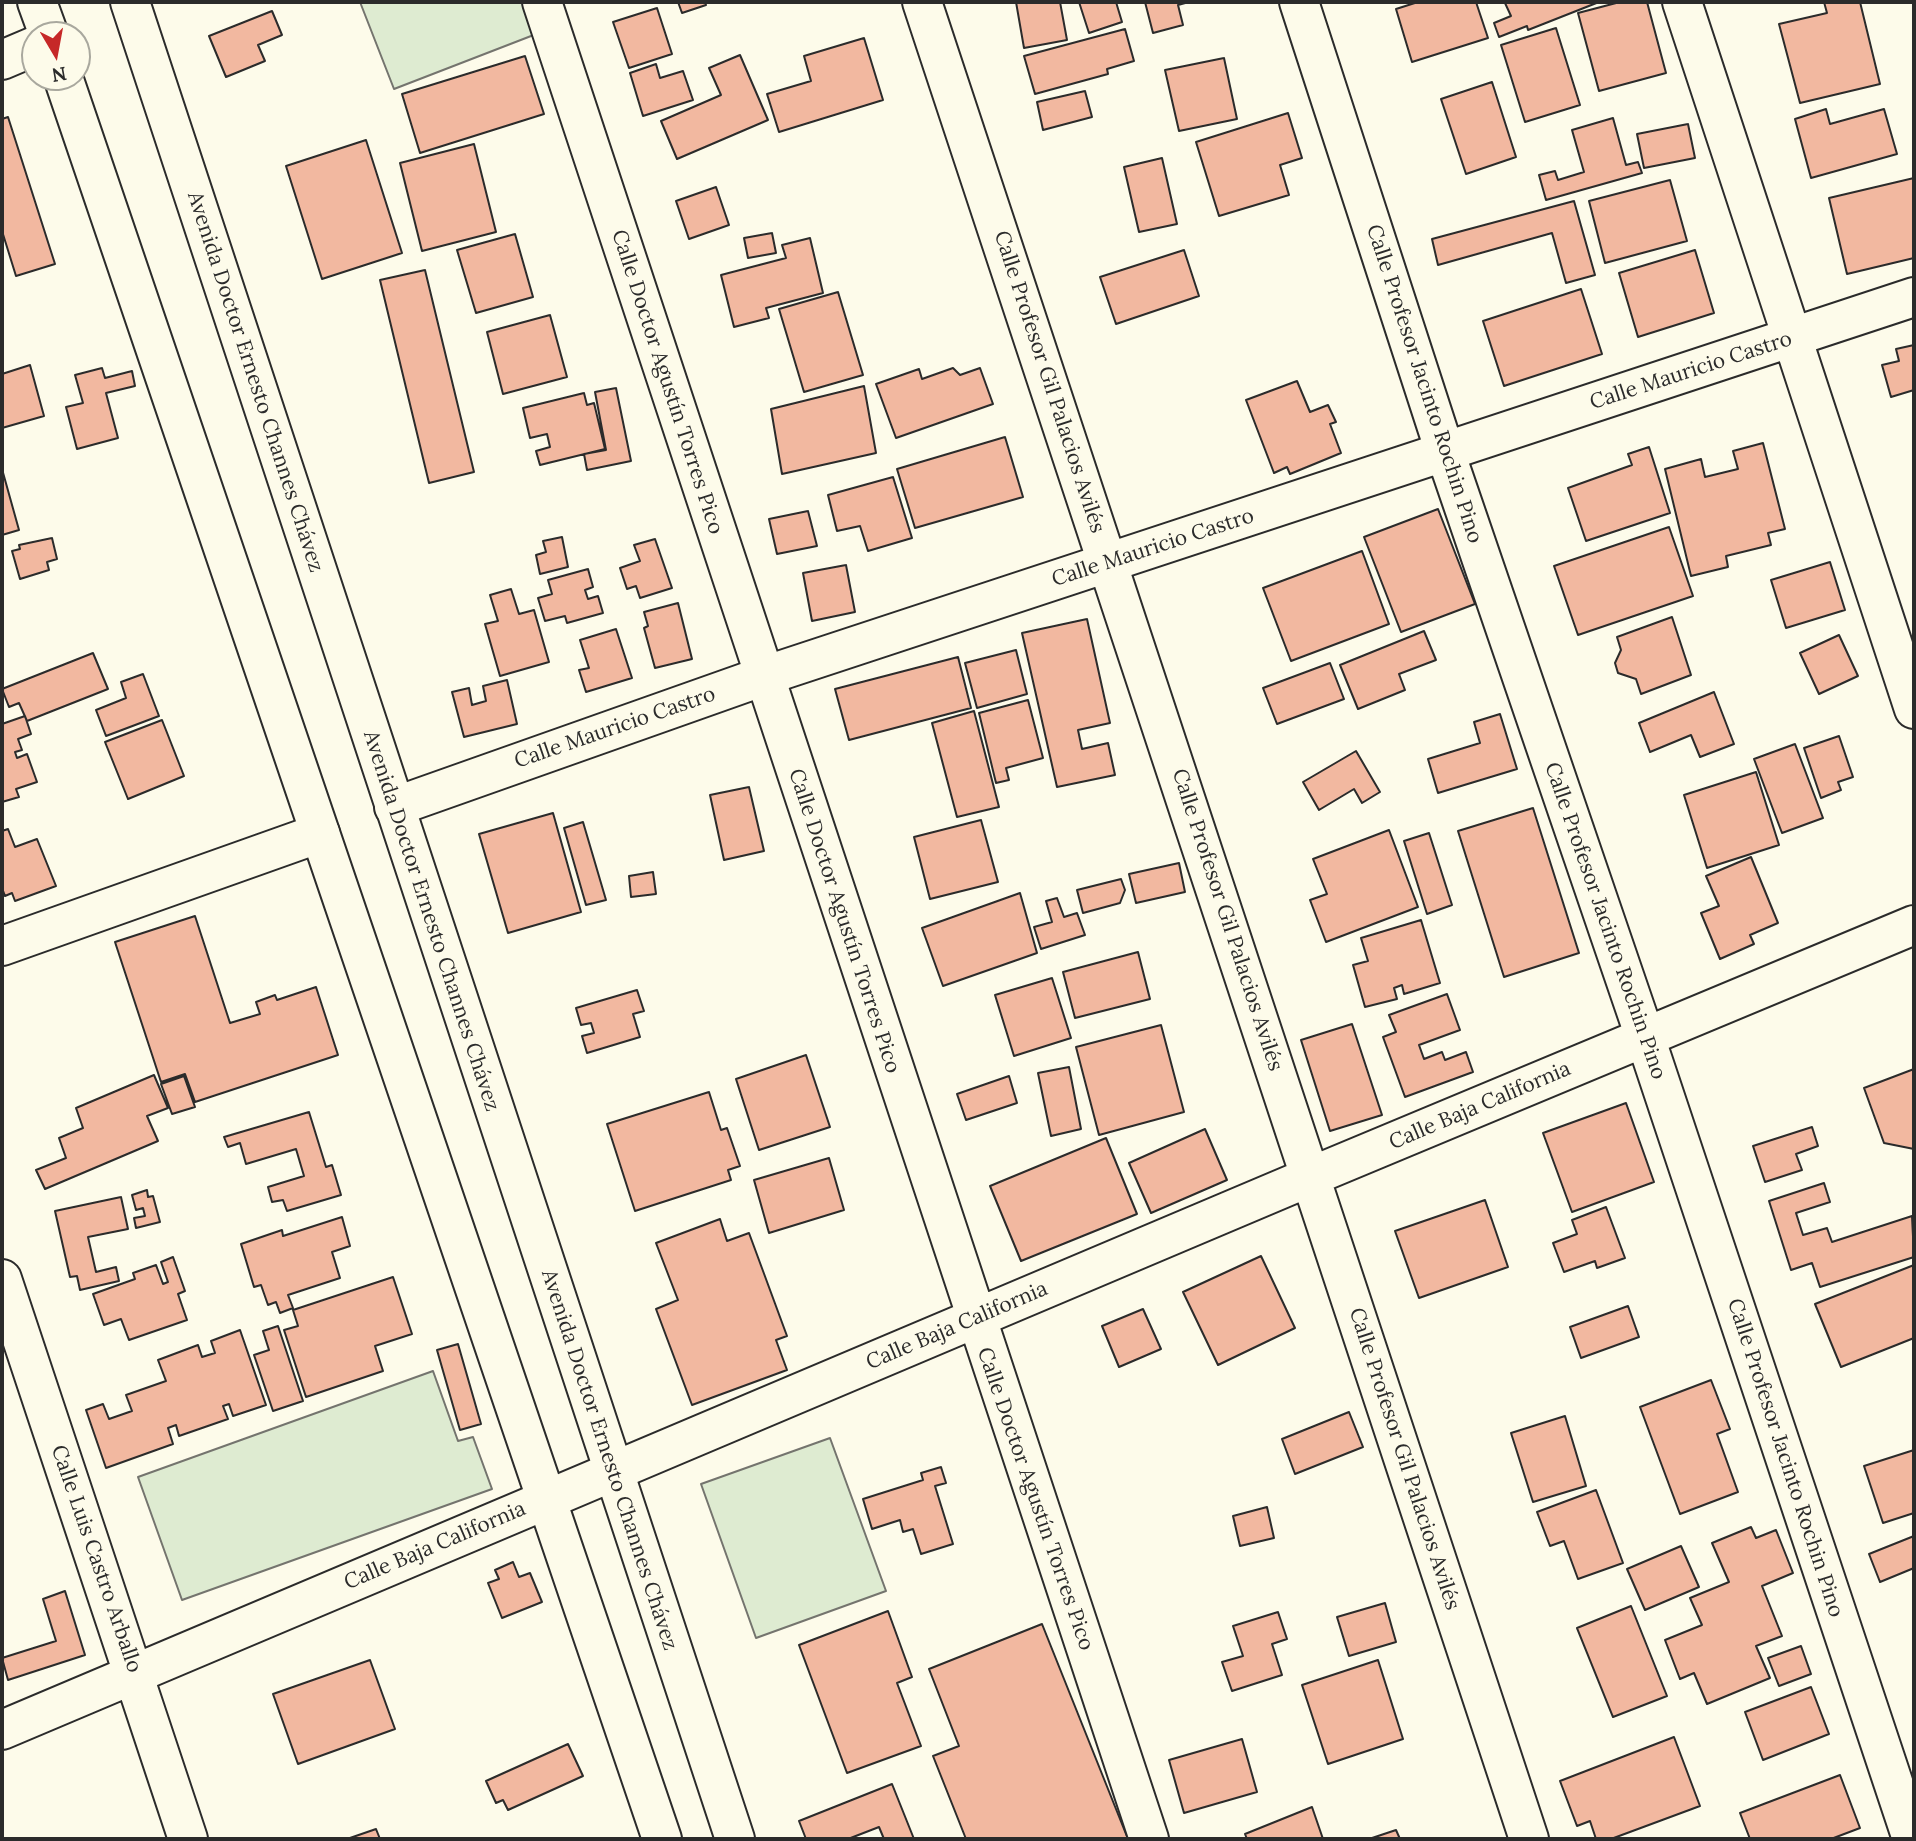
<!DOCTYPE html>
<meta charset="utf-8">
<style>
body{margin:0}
#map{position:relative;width:1916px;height:1841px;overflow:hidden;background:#fdfbea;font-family:Lora,serif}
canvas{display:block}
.frame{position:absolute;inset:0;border:4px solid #2b2b2b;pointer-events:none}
.north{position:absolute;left:21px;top:21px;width:70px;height:70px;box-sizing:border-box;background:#fdfbea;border:2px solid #a9a89e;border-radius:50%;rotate:170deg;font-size:19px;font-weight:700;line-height:28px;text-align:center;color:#2b2b2b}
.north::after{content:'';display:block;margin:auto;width:24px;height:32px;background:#c62828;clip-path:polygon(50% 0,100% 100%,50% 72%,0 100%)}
</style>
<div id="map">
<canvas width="1916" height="1841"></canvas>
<div class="frame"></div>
<div class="north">N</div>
</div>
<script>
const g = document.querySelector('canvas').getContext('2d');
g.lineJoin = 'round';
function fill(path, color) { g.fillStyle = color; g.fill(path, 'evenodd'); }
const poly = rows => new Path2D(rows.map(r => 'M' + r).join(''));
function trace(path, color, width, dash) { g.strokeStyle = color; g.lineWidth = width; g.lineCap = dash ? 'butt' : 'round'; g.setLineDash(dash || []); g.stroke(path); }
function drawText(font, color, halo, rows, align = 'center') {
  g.font = font + ' Lora,serif'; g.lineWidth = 5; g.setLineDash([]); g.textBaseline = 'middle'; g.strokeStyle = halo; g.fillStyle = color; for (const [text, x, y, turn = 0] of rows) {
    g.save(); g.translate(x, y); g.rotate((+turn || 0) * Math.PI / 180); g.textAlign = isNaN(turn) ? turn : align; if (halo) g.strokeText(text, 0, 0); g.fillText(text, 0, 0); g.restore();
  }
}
const green = poly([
 [360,2,532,2,544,31,394,89,360,2],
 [433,1371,458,1441,473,1437,492,1489,182,1600,138,1477,433,1371],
 [830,1438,886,1591,756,1638,701,1484,830,1438]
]);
const building = poly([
 [678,2,705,2,706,5,682,13,678,2],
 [1016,2,1060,2,1067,40,1024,48,1016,2],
 [1079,2,1116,2,1122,22,1089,33,1079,2],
 [1145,2,1189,2,1178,5,1183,25,1153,33,1145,2],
 [1418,2,1476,2,1488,38,1412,62,1396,9,1418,2],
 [1599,2,1528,30,1527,26,1499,37,1494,23,1511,16,1505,3,1507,2,1599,2],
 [1620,2,1647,2,1666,73,1599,91,1578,13,1620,2],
 [1824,2,1860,2,1880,84,1800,103,1779,24,1827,13,1824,2],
 [657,8,672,54,629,68,613,22,657,8],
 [272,11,282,35,258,45,265,61,226,77,209,36,272,11],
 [1556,28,1580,105,1525,122,1501,45,1556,28],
 [1125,29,1134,61,1107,69,1108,74,1035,94,1024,56,1125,29],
 [864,38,883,100,779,132,767,94,811,81,804,56,864,38],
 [740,55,768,120,677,159,661,121,721,95,709,68,740,55],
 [525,56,544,114,420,153,402,94,525,56],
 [1224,58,1237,119,1179,131,1165,70,1224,58],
 [656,64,660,78,683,71,693,100,643,116,630,73,656,64],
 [1492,82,1516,157,1466,174,1441,99,1492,82],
 [1085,91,1092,117,1043,130,1037,102,1085,91],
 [1826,109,1830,124,1884,109,1897,154,1811,178,1795,119,1826,109],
 [1288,113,1302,158,1280,165,1289,195,1219,216,1196,142,1288,113],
 [8,117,55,264,16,276,2,231,2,119,8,117],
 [1613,118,1626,165,1638,162,1642,173,1546,200,1539,175,1555,171,1558,180,1584,172,1572,130,1613,118],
 [1688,124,1695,158,1644,168,1637,134,1688,124],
 [366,140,402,253,322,279,286,166,366,140],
 [474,144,496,232,422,251,400,163,474,144],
 [1162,158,1177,224,1139,232,1124,167,1162,158],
 [1914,178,1914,258,1847,274,1829,198,1914,178],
 [1670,180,1687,241,1605,263,1589,201,1670,180],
 [716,187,729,225,689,239,676,201,716,187],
 [1574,201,1595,275,1566,283,1552,233,1438,265,1432,239,1574,201],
 [772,233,776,253,748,258,744,238,772,233],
 [515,234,533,297,476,313,457,250,515,234],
 [810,238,823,293,766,308,769,318,734,327,721,275,786,258,782,245,810,238],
 [1184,250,1199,296,1116,324,1100,277,1184,250],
 [1695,250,1714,313,1638,337,1619,273,1695,250],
 [425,270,474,472,429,483,380,280,425,270],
 [1581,289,1602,354,1504,386,1483,321,1581,289],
 [838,292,863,375,804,392,779,309,838,292],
 [550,315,567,377,503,394,487,332,550,315],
 [1914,345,1914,390,1891,397,1882,365,1899,361,1896,349,1914,345],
 [30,365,44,416,2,428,2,374,30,365],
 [102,368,105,378,132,371,135,386,106,393,118,438,77,449,66,407,83,403,75,375,102,368],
 [953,368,960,375,980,368,993,404,896,438,876,384,919,369,922,379,953,368],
 [1297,381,1310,412,1328,405,1336,422,1330,424,1341,453,1290,474,1287,467,1274,473,1246,400,1297,381],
 [864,386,876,453,782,474,771,409,864,386],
 [616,388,631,461,587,470,584,454,606,450,595,392,616,388],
 [584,393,587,405,594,403,605,449,540,465,536,451,550,447,547,434,530,438,523,408,584,393],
 [1005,437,1023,497,915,528,897,469,1005,437],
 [1763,443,1785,529,1768,533,1771,545,1726,556,1728,567,1691,576,1665,469,1701,459,1705,477,1738,469,1733,451,1763,443],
 [1649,447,1670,513,1586,541,1568,488,1632,465,1628,454,1649,447],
 [2,469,19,530,2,535,2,469],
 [893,477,912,538,868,551,860,526,837,531,828,495,893,477],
 [1438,509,1475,604,1401,632,1364,537,1438,509],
 [808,511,817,546,777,554,769,519,808,511],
 [1669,527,1693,596,1578,635,1554,566,1669,527],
 [562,537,568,567,540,574,536,555,546,552,543,541,562,537],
 [52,538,57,559,47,562,49,570,20,579,12,551,20,549,19,545,52,538],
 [655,539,672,588,640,598,636,586,627,589,620,568,640,561,634,545,655,539],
 [1362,551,1389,624,1291,661,1263,588,1362,551],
 [1830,562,1845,610,1786,628,1771,580,1830,562],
 [846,565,855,612,812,621,803,573,846,565],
 [588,569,593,587,585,590,588,599,598,596,603,613,567,623,565,616,545,621,538,598,552,594,548,580,588,569],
 [511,589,519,614,534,610,549,662,500,676,485,624,498,621,490,595,511,589],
 [678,603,692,659,655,668,644,628,648,626,644,612,678,603],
 [1672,617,1691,675,1641,694,1636,679,1618,673,1615,663,1621,650,1617,637,1672,617],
 [1087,619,1110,723,1078,730,1082,749,1108,743,1115,775,1057,787,1022,633,1087,619],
 [616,629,632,678,586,692,579,670,589,668,580,640,616,629],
 [1424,631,1436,660,1399,674,1405,690,1358,709,1340,665,1424,631],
 [1839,635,1858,676,1819,694,1800,653,1839,635],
 [1016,650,1027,694,977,708,965,663,1016,650],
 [93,653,108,689,27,721,19,703,9,707,2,689,93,653],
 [958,657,971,708,849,740,835,689,958,657],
 [1330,663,1344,699,1277,724,1263,688,1330,663],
 [143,674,159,716,106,736,96,710,126,698,121,682,143,674],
 [507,680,517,724,464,737,452,692,469,688,472,705,486,701,483,686,507,680],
 [1714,692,1734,744,1700,757,1691,735,1650,752,1639,723,1714,692],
 [1028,700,1043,758,1006,768,1009,780,996,783,979,713,1028,700],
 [974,711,999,807,957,817,932,723,974,711],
 [1500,714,1517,769,1438,793,1428,759,1480,743,1474,722,1500,714],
 [25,716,31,734,18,739,22,750,15,752,17,758,27,754,37,782,16,789,19,797,2,802,2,724,25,716],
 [162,720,184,776,128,799,105,742,162,720],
 [1839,736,1853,777,1838,782,1841,790,1821,798,1804,748,1839,736],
 [1795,744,1823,818,1782,833,1754,759,1795,744],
 [1356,751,1380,792,1362,803,1354,789,1319,810,1303,782,1356,751],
 [1756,772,1779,845,1707,868,1684,795,1756,772],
 [749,787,764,851,724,860,710,795,749,787],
 [1533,808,1579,953,1504,977,1458,831,1533,808],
 [553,813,581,912,508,933,479,834,553,813],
 [981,820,998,882,930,899,914,837,981,820],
 [583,822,606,900,586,905,564,828,583,822],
 [8,829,15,847,37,839,56,886,15,901,12,893,5,896,2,888,2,831,8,829],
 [1389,830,1418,907,1326,942,1310,900,1327,894,1313,859,1389,830],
 [1429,833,1452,905,1427,914,1404,841,1429,833],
 [1751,857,1778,923,1750,935,1754,944,1720,959,1701,913,1719,906,1706,876,1751,857],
 [1179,863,1185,892,1136,903,1129,874,1179,863],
 [653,872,656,894,631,897,629,876,653,872],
 [1121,879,1125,890,1120,903,1083,913,1077,890,1121,879],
 [1020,893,1037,953,943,986,922,928,1020,893],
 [1057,898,1064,917,1077,913,1085,935,1041,949,1034,927,1052,922,1046,901,1057,898],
 [195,916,230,1023,260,1014,256,1002,275,995,277,1000,316,987,338,1055,195,1102,185,1074,161,1082,115,942,195,916],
 [1421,920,1440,983,1404,994,1402,985,1394,988,1397,999,1365,1007,1353,965,1368,961,1361,938,1421,920],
 [1138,952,1150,999,1075,1018,1063,972,1138,952],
 [1052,978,1071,1038,1014,1056,995,995,1052,978],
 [637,990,644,1011,633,1014,640,1037,587,1053,582,1036,594,1033,591,1023,581,1025,576,1008,637,990],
 [1447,994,1460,1030,1419,1045,1424,1059,1442,1052,1445,1060,1466,1052,1473,1072,1405,1097,1383,1037,1396,1032,1389,1015,1447,994],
 [1352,1024,1382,1115,1330,1131,1301,1040,1352,1024],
 [1161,1025,1184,1112,1099,1135,1076,1047,1161,1025],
 [806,1055,830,1127,759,1150,736,1079,806,1055],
 [1069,1067,1081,1129,1051,1136,1038,1073,1069,1067],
 [1914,1069,1914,1149,1884,1143,1864,1088,1914,1069],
 [154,1075,168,1108,147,1116,158,1141,45,1189,36,1170,66,1158,59,1138,83,1128,76,1108,154,1075],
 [184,1076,195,1107,172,1114,161,1084,184,1076],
 [1009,1076,1017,1103,966,1120,957,1094,1009,1076],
 [709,1092,721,1130,727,1128,740,1166,728,1170,731,1180,635,1211,607,1124,709,1092],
 [1626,1103,1654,1182,1572,1212,1543,1133,1626,1103],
 [309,1112,326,1167,332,1165,341,1195,287,1211,283,1200,272,1202,268,1187,304,1176,296,1149,246,1164,240,1143,228,1147,224,1137,309,1112],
 [1812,1127,1818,1146,1796,1154,1802,1170,1765,1182,1753,1146,1812,1127],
 [1205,1129,1227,1180,1151,1213,1129,1163,1205,1129],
 [1106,1138,1137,1214,1021,1261,990,1186,1106,1138],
 [829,1158,844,1210,769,1233,754,1180,829,1158],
 [1824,1183,1830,1202,1796,1213,1803,1235,1827,1228,1832,1242,1912,1216,1914,1257,1820,1287,1812,1263,1791,1270,1769,1201,1824,1183],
 [147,1190,148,1197,153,1196,160,1222,136,1228,134,1218,145,1216,143,1208,136,1210,132,1195,147,1190],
 [121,1197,128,1229,88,1237,96,1272,116,1267,119,1281,80,1290,77,1276,70,1277,55,1211,121,1197],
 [1485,1200,1508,1267,1419,1298,1395,1231,1485,1200],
 [1606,1207,1625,1258,1597,1268,1595,1261,1564,1272,1553,1243,1577,1234,1572,1220,1606,1207],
 [342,1217,350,1246,332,1252,340,1278,288,1295,293,1308,280,1313,276,1302,268,1305,261,1285,254,1287,241,1244,282,1230,283,1236,342,1217],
 [720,1219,727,1241,749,1233,787,1336,776,1340,787,1370,692,1405,656,1309,678,1300,656,1243,720,1219],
 [1261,1256,1295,1328,1218,1365,1183,1292,1261,1256],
 [173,1257,185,1291,178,1294,187,1320,129,1340,121,1319,104,1325,93,1294,135,1279,133,1273,156,1265,163,1284,168,1282,161,1262,173,1257],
 [1914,1265,1914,1338,1841,1367,1815,1304,1914,1265],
 [393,1277,412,1334,375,1346,383,1371,306,1397,284,1330,298,1326,293,1310,393,1277],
 [1628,1306,1639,1337,1581,1358,1570,1327,1628,1306],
 [1143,1309,1161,1349,1119,1367,1102,1326,1143,1309],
 [278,1326,303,1401,273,1411,254,1355,269,1350,263,1331,278,1326],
 [240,1330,266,1405,233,1416,229,1404,223,1406,228,1419,179,1436,176,1425,168,1428,173,1444,106,1468,86,1410,103,1404,109,1419,132,1411,126,1395,166,1381,158,1360,198,1345,202,1357,215,1353,211,1341,240,1330],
 [458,1344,481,1424,460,1430,437,1350,458,1344],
 [1711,1380,1730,1429,1717,1434,1738,1492,1680,1514,1640,1407,1711,1380],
 [1349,1412,1363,1447,1295,1474,1282,1439,1349,1412],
 [1565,1416,1586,1486,1533,1502,1511,1433,1565,1416],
 [1914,1450,1914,1513,1883,1523,1864,1466,1914,1450],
 [941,1467,946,1483,935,1486,953,1544,921,1554,913,1529,903,1532,900,1520,872,1529,863,1499,923,1480,921,1473,941,1467],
 [1596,1490,1623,1563,1578,1579,1564,1541,1550,1546,1537,1512,1596,1490],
 [1267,1507,1274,1538,1240,1546,1233,1516,1267,1507],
 [1751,1527,1756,1538,1776,1530,1793,1573,1762,1586,1782,1636,1756,1646,1770,1678,1707,1704,1694,1673,1680,1679,1665,1640,1702,1625,1690,1598,1729,1582,1712,1543,1751,1527],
 [1914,1536,1914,1568,1880,1582,1869,1554,1914,1536],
 [1681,1546,1699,1587,1645,1610,1627,1569,1681,1546],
 [513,1562,519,1577,530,1573,542,1602,502,1618,488,1583,499,1579,495,1570,513,1562],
 [65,1591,85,1655,8,1680,2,1658,56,1641,43,1599,65,1591],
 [1385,1603,1396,1642,1349,1656,1337,1617,1385,1603],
 [1631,1606,1667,1696,1613,1717,1577,1628,1631,1606],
 [888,1611,912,1677,897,1683,921,1746,847,1773,799,1645,888,1611],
 [1278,1612,1287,1639,1272,1644,1282,1675,1232,1691,1222,1662,1243,1656,1233,1626,1278,1612],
 [1042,1624,1128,1839,966,1839,933,1756,959,1746,929,1669,1042,1624],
 [1801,1646,1811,1674,1779,1686,1768,1658,1801,1646],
 [370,1660,395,1729,298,1764,273,1694,370,1660],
 [1378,1660,1403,1739,1328,1764,1302,1685,1378,1660],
 [1811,1687,1829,1734,1763,1760,1745,1712,1811,1687],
 [1674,1737,1700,1806,1611,1839,1596,1839,1590,1821,1577,1826,1560,1781,1674,1737],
 [1242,1739,1257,1792,1184,1813,1169,1760,1242,1739],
 [568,1744,583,1776,508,1810,503,1800,496,1803,486,1781,568,1744],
 [1840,1775,1860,1828,1831,1839,1750,1839,1740,1813,1840,1775],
 [892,1784,914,1839,884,1839,879,1827,848,1839,806,1839,799,1821,892,1784],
 [1312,1807,1323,1839,1247,1839,1245,1834,1312,1807],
 [376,1829,380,1839,347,1839,376,1829],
 [1396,1830,1400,1839,1369,1839,1396,1830]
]);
const minor = poly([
 [542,2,1149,1839],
 [922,2,1529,1839],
 [1299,2,1445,452,1645,1037,1912,1839],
 [1682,2,1914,709],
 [2,60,35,46],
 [394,807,764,676,1914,297],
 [2,946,320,833],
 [2,1279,188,1839],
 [2,1730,1312,1176,1914,925]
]);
const tertiary = poly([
 [37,2,49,35],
 [130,2,735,1839],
 [63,77,662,1839]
]);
const streetNames = [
 ["Calle Mauricio Castro",1691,371,-18],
 ["Avenida Doctor Ernesto Channes Chávez",255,382,72],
 ["Calle Doctor Agustín Torres Pico",667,382,72],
 ["Calle Profesor Gil Palacios Avilés",1049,382,72],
 ["Calle Profesor Jacinto Rochin Pino",1424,384,72],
 ["Calle Mauricio Castro",1153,548,-18],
 ["Calle Mauricio Castro",615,728,-19],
 ["Calle Profesor Gil Palacios Avilés",1227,920,72],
 ["Avenida Doctor Ernesto Channes Chávez",431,921,72],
 ["Calle Doctor Agustín Torres Pico",844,921,72],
 ["Calle Profesor Jacinto Rochin Pino",1605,921,71],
 ["Calle Baja California",1480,1106,-23],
 ["Calle Baja California",957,1326,-23],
 ["Calle Profesor Jacinto Rochin Pino",1785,1458,72],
 ["Calle Profesor Gil Palacios Avilés",1404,1459,72],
 ["Avenida Doctor Ernesto Channes Chávez",609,1460,72],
 ["Calle Doctor Agustín Torres Pico",1035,1499,71],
 ["Calle Baja California",435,1546,-23],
 ["Calle Luis Castro Arballo",96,1559,71]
];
fill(green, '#deebd1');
trace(green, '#74746e', 2);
fill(building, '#f2b8a0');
trace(building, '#2b2b2b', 2);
trace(minor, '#2b2b2b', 42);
trace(tertiary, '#2b2b2b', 42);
trace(minor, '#fdfbea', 38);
trace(tertiary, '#fdfbea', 38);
drawText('21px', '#2b2b2b', '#fdfbea', streetNames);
</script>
